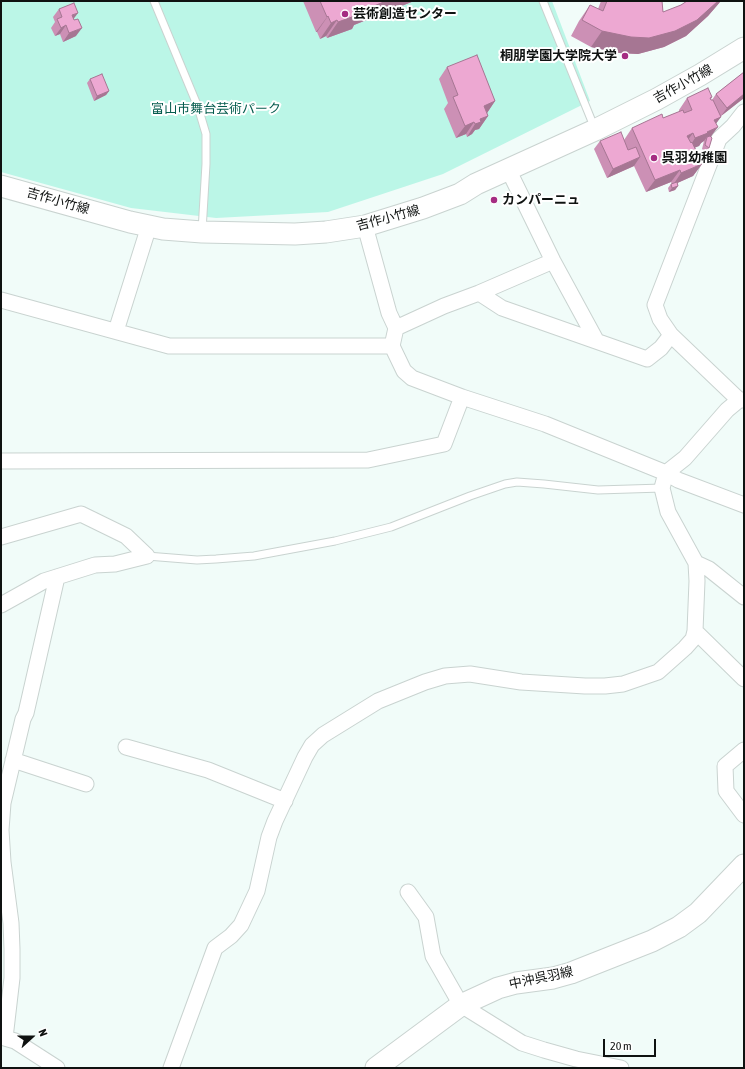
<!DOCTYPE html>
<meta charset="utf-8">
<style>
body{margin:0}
#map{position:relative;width:745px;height:1069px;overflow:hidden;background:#f1fcf9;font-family:"Asap Condensed",sans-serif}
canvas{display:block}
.frame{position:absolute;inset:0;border:2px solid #0f1211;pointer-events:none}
.north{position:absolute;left:12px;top:1017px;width:40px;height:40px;-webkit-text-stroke:3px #fff;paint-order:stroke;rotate:69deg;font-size:11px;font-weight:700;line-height:16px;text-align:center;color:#0f1211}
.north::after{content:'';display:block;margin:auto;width:14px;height:18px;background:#0f1211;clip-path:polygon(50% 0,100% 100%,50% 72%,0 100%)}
.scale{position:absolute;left:603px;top:1039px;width:53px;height:18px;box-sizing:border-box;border:2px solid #0f1211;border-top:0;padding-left:5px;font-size:12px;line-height:14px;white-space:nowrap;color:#0f1211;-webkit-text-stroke:3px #fff;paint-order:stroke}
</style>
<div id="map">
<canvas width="745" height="1069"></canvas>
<div class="frame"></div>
<div class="north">N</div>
<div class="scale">20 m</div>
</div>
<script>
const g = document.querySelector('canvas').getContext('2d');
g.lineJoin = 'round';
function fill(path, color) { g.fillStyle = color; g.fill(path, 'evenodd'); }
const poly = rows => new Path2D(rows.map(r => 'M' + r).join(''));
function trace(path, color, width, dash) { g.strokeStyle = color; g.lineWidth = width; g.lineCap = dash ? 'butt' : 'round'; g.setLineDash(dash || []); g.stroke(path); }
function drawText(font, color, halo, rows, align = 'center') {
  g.font = font + ' "Asap Condensed","Noto Sans JP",sans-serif'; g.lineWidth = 4; g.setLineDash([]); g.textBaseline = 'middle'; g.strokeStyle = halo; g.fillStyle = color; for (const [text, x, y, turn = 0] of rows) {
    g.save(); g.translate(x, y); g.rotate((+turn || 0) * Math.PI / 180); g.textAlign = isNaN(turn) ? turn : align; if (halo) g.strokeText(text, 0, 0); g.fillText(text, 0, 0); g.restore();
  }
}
const green = poly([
 [1,1,552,1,590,101,443,174,328,212,216,218,131,208,1,172]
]);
const service = poly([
 [154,1,198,107,206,134,206,164,202,231],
 [543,1,595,129],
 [147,556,197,560,216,559,254,556,335,541,391,527,470,496,505,484,517,482,544,484,598,490,662,488]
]);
const minor = poly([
 [508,169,553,261,596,340],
 [365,226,389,313,396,328,392,346,404,371,412,378,462,397,545,424,666,473,678,480,744,505],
 [479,293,553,261],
 [1,300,169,346,392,346],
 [396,328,444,306,479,293,502,308,647,359,661,348,671,335],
 [116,331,149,226],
 [739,400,671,335,660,319,655,305,719,139,733,126,744,112],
 [1,461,368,460,444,444,462,397],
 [1,537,81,514,126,536,147,556],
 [696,563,709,569,744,597],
 [1,605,44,581,95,565,115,564,147,556],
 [695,631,744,679],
 [126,747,208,770,285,801],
 [744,750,725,766,726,791,744,815],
 [13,760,86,784],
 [408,892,426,917,433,956,461,1005,522,1043,544,1050,576,1059,621,1068],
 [1,1037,15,1041,57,1068],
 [5,1038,12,978,12,949,11,923,3,862,1,830,3,803,23,719,26,713,57,577],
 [171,1068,215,948,231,936,241,925,257,891,269,837,275,821,305,757,312,745,323,735,378,701,425,682,445,676,470,674,521,682,585,686,605,686,623,684,658,672,685,648,693,639,695,631,697,581,696,563,668,512,662,488,666,473,685,458,727,410,739,400,744,400]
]);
const secondary = poly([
 [1,186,130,222,163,229,202,232,295,234,326,232,365,226,423,208,460,194,476,184,595,130,657,99,700,75,744,48],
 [376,1068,461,1005,498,988,516,983,553,978,571,973,652,941,679,927,698,913,744,865]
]);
const wall = poly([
 [303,1,414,1,354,25,352,29,327,38,326,36,320,39,317,32,316,32],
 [601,1,662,1,663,12,719,3,708,16,686,36,664,47,638,54,619,53,591,47,571,36,579,21,590,5,598,9],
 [59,9,73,19,76,36,63,42,60,34,55,36,51,28,55,22,53,17],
 [447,67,495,101,487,113,488,116,479,129,475,130,472,134,467,137,466,134,456,138,444,109,448,103,439,79],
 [744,72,744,98,721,116,716,123,711,137,709,148,706,152,702,149,704,141,701,143,699,146,695,147,702,164,693,176,677,183,678,186,675,190,669,192,668,188,671,184,672,184,671,182,646,192,634,166,607,178,594,149,600,141,624,140,632,128,663,118,679,112,679,110,687,98,712,97,711,99,711,100,712,100,716,94],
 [90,79,109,91,106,95,94,101,87,83]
]);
const shadedWall = poly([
 [386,1,414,1,354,25,352,29,327,38,338,22,362,11],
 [718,1,721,1,708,16,686,36,664,47,638,54,619,53,591,47,602,31],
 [78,13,72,21,72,15],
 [328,16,317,32,316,32,327,17],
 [337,20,326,36,320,39,331,23],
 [66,25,60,34,55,36,61,28],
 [82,28,76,36,63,42,69,33],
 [109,91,106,95,94,101,97,96],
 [744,94,744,98,721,116,727,108],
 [495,101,487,113,484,106],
 [488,116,479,129,475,130,472,134,467,137,475,124,480,119],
 [721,117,712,129,714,120],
 [474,122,466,134,456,138,465,126],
 [718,127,709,139,707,137,704,141,701,143,699,146,687,151,695,138,707,132],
 [693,133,684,145,687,136],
 [640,157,634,166,607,178,613,169],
 [702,164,693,176,673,185,681,173],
 [680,170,671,182,646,192,655,180],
 [678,186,675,190,669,192,672,188]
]);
const building = poly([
 [320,1,386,1,362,11,363,13,338,22,337,20,331,23,328,16,327,17,320,1],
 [607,1,662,1,663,12,681,5,687,1,718,1,697,20,675,31,649,38,631,37,602,31,582,20,590,5,603,11,607,1],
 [74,3,78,13,72,15,74,20,78,19,82,28,69,33,66,25,61,28,57,19,62,17,59,9,74,3],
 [477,55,495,101,484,106,488,116,480,119,481,122,475,124,474,122,465,126,453,97,458,95,447,67,477,55],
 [744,72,744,94,727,108,716,94,744,72],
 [102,74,109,91,97,96,90,79,102,74],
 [708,88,712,97,710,98,711,100,713,100,721,117,714,120,718,127,707,132,708,133,695,138,693,133,687,136,691,143,692,142,702,164,681,173,680,170,655,180,632,128,662,114,663,118,683,110,684,113,692,110,687,98,708,88],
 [621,132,628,150,636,147,640,157,613,169,600,141,621,132],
 [710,136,712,138,709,148,705,145,707,137,710,136],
 [677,182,678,186,672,188,671,184,677,182]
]);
const markers = [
 [345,14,4,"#a52c82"],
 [625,56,4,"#a52c82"],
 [654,158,4,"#a52c82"],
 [494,200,4,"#a52c82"]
];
const poiNames = [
 ["芸術創造センター",353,14],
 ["桐朋学園大学院大学",617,56,"right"],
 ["呉羽幼稚園",662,158],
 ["カンパーニュ",502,200]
];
const streetNames = [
 ["吉作小竹線",683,84,-29],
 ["吉作小竹線",58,201,16],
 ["吉作小竹線",388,218,-15],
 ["中沖呉羽線",541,978,-12]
];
const parkNames = [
 ["富山市舞台芸術パーク",216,109]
];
fill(green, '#bbf6e7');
trace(service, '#c9d3d0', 9);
trace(minor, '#c9d3d0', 17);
trace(secondary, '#c9d3d0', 23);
trace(service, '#fff', 7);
trace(minor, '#fff', 15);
trace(secondary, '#fff', 21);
fill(wall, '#cc90b5');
fill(shadedWall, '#a67693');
fill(building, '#eda8d2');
trace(building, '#a67693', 1);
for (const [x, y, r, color] of markers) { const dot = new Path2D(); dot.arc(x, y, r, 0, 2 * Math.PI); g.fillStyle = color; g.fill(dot); trace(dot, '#fff', 1.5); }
drawText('bold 13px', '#0f1211', '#fff', poiNames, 'left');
drawText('13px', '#0f1211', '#fff', streetNames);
drawText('13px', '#055c4e', '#fff', parkNames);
</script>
